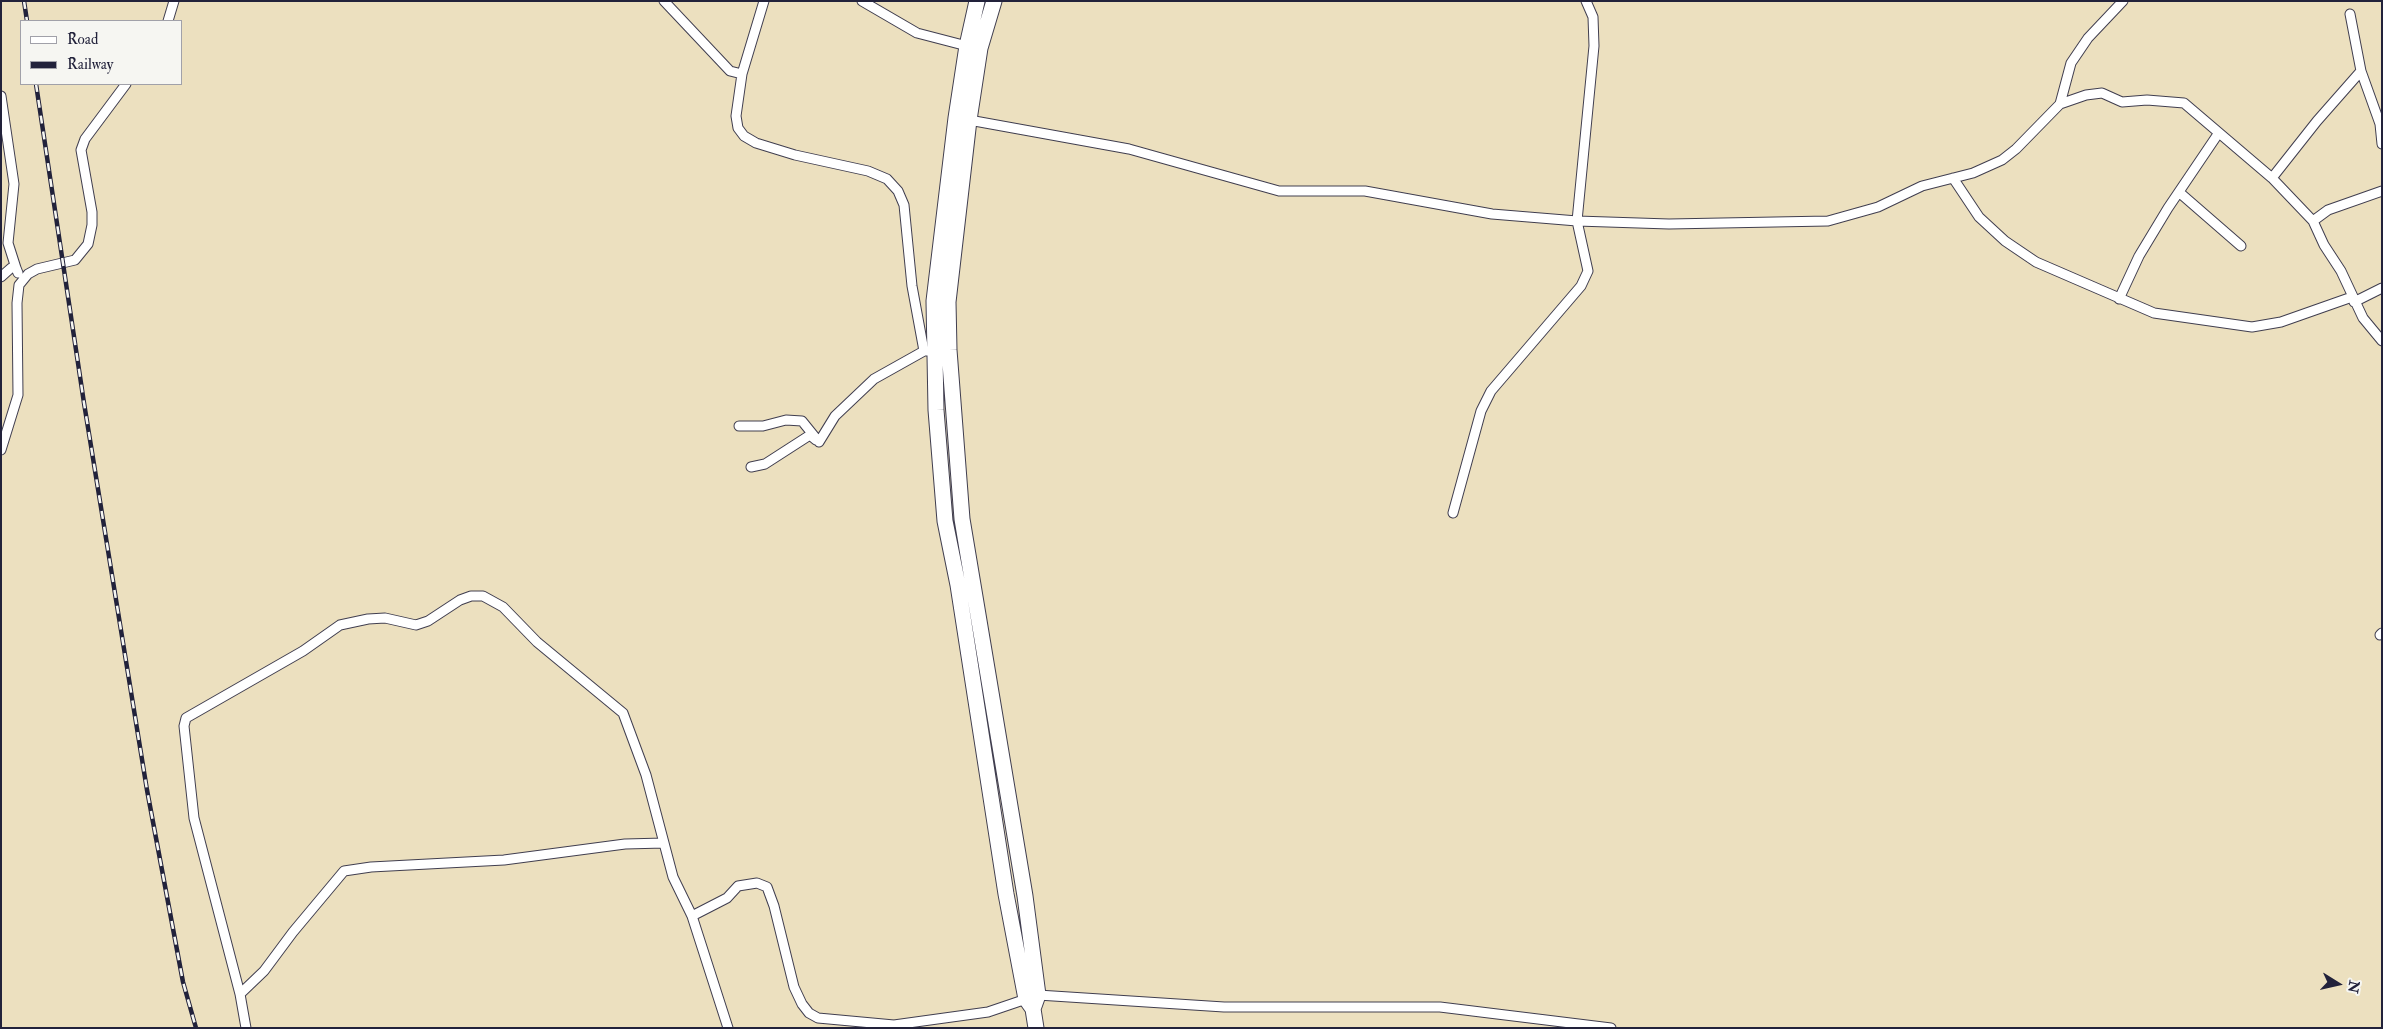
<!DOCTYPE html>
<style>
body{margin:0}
#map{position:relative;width:2383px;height:1029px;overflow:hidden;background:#ece0bf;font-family:"IM FELL Double Pica",serif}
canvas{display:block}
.frame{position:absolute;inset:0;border:2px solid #22223b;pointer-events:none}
.legend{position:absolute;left:20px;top:20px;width:162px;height:65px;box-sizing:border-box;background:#f6f6f2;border:1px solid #a1a1a9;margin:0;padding:6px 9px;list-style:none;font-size:15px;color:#22223b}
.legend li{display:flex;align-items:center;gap:10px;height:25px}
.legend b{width:25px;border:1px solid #a1a1a9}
.north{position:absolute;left:2313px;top:959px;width:50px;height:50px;-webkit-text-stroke:4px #f6f6f2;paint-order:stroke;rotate:100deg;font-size:14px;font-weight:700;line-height:20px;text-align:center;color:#22223b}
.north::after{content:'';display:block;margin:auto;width:18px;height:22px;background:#22223b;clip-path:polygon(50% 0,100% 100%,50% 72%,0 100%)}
</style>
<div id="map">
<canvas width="2383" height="1029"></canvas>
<div class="frame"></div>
<ul class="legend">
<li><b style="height:6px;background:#fff"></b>Road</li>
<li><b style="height:6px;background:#22223b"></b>Railway</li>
</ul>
<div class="north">N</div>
</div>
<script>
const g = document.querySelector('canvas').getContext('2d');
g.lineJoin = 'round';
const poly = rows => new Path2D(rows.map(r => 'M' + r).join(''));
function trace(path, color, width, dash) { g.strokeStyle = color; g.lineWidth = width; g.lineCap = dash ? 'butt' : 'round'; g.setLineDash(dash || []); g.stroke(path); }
const minor = poly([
 [664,1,730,71,742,74,764,1],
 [862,1,917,33,967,46],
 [2350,14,2361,71,2380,124,2382,144],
 [168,21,174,1],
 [742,74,736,116,738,128,744,136,756,143,795,155,868,171,887,179,898,191,904,205,912,286,924,351],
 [1,96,14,184,8,243,16,268],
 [2060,104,2071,63,2088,38,2123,1],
 [969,120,1129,149,1279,191,1365,191,1492,214,1577,221,1669,224,1828,221,1878,207,1922,186,1973,173,2002,160,2016,149,2060,104,2086,95,2102,93,2122,102,2147,100,2184,103,2272,178,2313,221,2324,245,2341,271,2363,318,2382,341],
 [1953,178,1979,217,2005,241,2036,262,2154,313,2252,327,2281,322,2352,297],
 [2272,178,2317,121,2361,71],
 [2180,193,2241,246],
 [2313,221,2328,210,2382,191],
 [1,277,11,268,16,268,18,273],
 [2119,299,2139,256,2168,208,2218,134],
 [2354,302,2382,288],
 [739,426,763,426,786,420,802,421,819,442],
 [819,442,835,416,874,379,924,351,930,351],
 [1,450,18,395,17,303,19,285,28,274,37,269,75,260,88,244,92,225,92,212,81,150,85,139,126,84],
 [751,467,765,464,810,435,816,440],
 [1453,513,1481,411,1491,391,1581,286,1588,271,1577,221,1594,46,1593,17,1586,1],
 [2380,635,2382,633],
 [692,916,727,898,738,886,757,883,767,887,774,906,794,987,802,1004,809,1013,818,1018,894,1025,988,1012,1038,995,1224,1007,1440,1007,1611,1028],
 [240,994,264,971,293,932,344,871,371,867,504,860,625,844,664,843],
 [246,1028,240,994,194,818,184,726,186,718,303,651,340,625,368,619,385,618,416,625,428,621,460,600,471,596,483,596,503,607,537,642,623,713,646,775,673,877,692,916,728,1028]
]);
const primary = poly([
 [977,1,967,46,956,118,934,301,936,410,945,521,958,585,1006,894,1026,999,1033,1009],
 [994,1,980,48,969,120,948,302,949,350,962,519,1025,896,1038,995,1033,1009,1036,1028]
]);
const rail = poly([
 [24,1,27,21],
 [36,84,84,403,147,790,183,982,196,1028]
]);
trace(minor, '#403e4f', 11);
trace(primary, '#403e4f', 17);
trace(minor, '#fff', 9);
trace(primary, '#fff', 15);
trace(rail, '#22223b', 4.5);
trace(rail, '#f6f6f2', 2.5, [8]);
</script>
